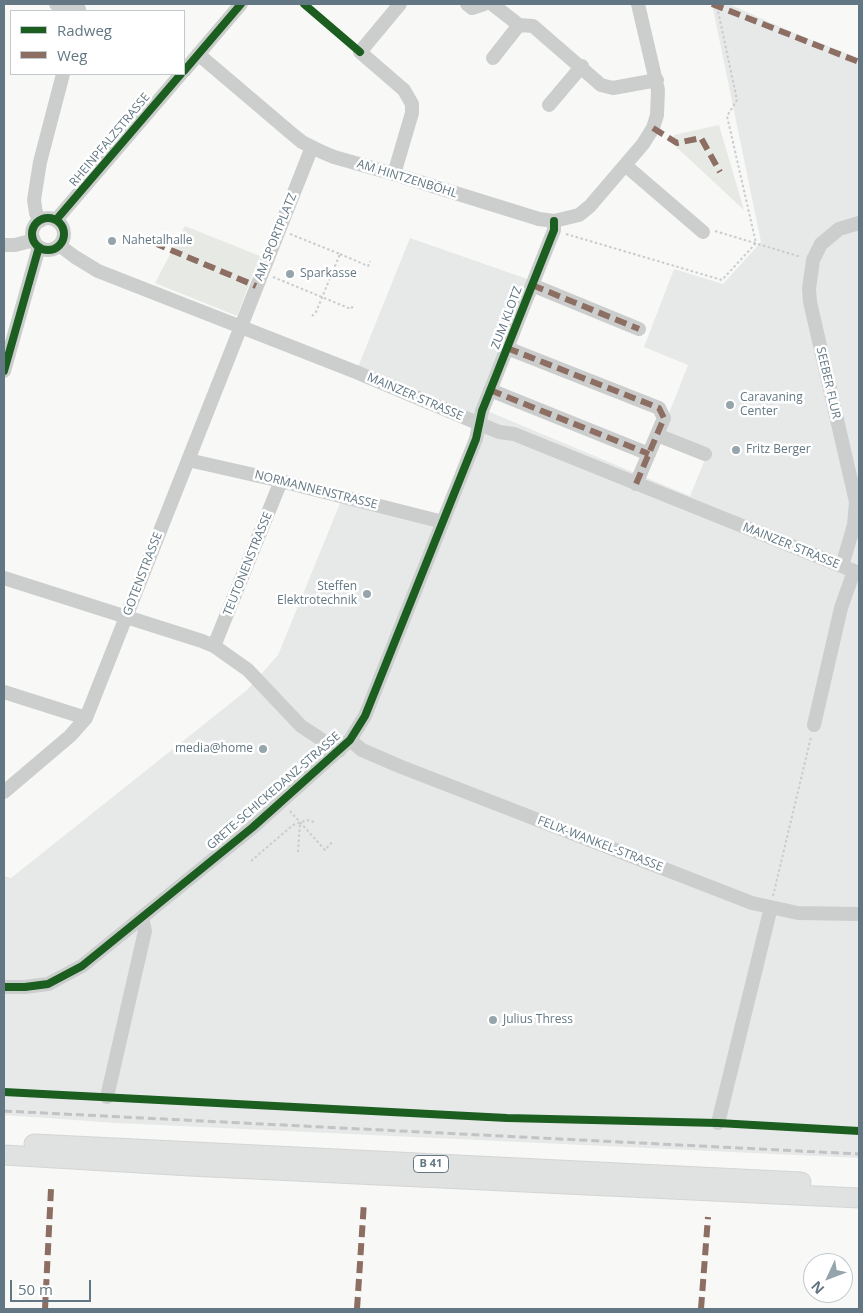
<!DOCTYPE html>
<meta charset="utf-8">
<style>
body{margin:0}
#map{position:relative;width:863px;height:1313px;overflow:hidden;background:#f8f8f7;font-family:"Open Sans",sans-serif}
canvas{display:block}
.frame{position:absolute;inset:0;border:5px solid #627783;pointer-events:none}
.legend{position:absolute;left:10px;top:10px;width:175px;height:65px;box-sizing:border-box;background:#fff;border:1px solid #c0c9cd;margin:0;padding:6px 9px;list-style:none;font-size:15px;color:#627783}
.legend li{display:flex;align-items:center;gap:10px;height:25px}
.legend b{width:25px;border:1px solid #c0c9cd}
.north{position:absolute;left:803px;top:1253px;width:50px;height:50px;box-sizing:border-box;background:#fff;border:1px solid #c0c9cd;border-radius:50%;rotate:227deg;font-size:14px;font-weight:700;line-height:20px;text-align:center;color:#627783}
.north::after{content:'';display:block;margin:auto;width:18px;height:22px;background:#96a4ac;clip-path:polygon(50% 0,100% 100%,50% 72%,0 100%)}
.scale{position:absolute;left:10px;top:1280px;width:81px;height:22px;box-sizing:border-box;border:2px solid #627783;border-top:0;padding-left:6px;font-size:15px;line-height:18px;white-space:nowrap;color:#627783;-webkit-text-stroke:4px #fff;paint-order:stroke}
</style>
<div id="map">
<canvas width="863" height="1313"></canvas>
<div class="frame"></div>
<ul class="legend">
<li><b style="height:6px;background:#1b5e20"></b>Radweg</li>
<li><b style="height:6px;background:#8d6e63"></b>Weg</li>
</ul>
<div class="north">N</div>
<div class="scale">50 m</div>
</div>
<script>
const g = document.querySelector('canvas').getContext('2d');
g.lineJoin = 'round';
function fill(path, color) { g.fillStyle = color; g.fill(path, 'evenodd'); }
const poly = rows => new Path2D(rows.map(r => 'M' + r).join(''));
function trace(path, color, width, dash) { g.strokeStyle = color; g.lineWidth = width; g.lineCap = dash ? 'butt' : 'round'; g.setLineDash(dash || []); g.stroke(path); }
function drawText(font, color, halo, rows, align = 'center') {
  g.font = font + ' "Open Sans",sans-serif'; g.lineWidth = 5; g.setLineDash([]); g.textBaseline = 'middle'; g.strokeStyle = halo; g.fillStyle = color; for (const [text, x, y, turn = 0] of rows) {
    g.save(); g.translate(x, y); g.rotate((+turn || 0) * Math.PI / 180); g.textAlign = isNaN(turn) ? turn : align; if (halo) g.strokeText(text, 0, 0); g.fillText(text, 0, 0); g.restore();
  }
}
const built = poly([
 [712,4,729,4,799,35,859,58,859,1158,116,1123,4,1115,4,876,11,878,247,690,278,655,343,496,443,521,480,424,356,372,410,238,536,282,485,410,690,496,709,450,662,431,688,365,644,347,674,269,723,284,761,242]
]);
const green = poly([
 [719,125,744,210,673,144,674,135],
 [185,226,260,256,237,316,155,283]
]);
const path = poly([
 [304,4,350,44],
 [715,231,801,257],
 [290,234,340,254,316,312,312,316],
 [566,234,722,280,756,243,727,116,737,100,717,6],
 [340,254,368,266,370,261],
 [273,277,351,309,354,304],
 [290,811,325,850,333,841],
 [298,852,300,824],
 [251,861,293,825,307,820,314,822],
 [773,896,811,737]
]);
const minor = poly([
 [56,4,79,9],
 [467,4,472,8,484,4],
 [492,4,519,25,533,26,601,85,613,88,657,80],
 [198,54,291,133,302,142,322,152,334,157,394,174,539,219,554,221,579,215,590,206,643,144,653,128,657,115,658,90,638,4],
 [493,58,519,25],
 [184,71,241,4],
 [549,105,582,66],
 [625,165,703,232],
 [394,174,412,113,412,104,404,90,360,52,400,4],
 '32 234a16 16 0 1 1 32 0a16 16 0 1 1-32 0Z',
 [56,220,181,74],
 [40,221,36,213,34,200,40,162,63,74],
 [4,245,15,245,34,240],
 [59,245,75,257,98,271,356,372,499,432,514,434,859,573],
 [532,285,639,329],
 [507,348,659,408,664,418,636,484],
 [4,371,39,247],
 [490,390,649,454],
 [657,435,705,454],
 [188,460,281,481,443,522],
 [842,566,854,525,856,502,810,302,809,289,813,260,821,244,839,229,859,223],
 [4,578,202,641,214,646,248,670,301,726,339,751],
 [214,646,281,481],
 [4,692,86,718],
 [814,725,841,608,854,571],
 [350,740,362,750,399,766,752,903,798,913,859,914],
 [4,792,70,736,86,718,312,147],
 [4,987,25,987,48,984,82,966,253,827,350,740,365,716,476,439,482,411,554,230,554,221],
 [107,1097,145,931,142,918],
 [718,1123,771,907]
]);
const highway = poly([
 [34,1144,801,1182],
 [4,1155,190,1166,859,1198]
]);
const rail = poly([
 [4,1111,859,1154]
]);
const quiet = poly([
 [712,4,859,62],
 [653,128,677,143,701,138,720,172],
 [161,240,159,245,256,286],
 [532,285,639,329],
 [507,348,659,408,664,418,636,484],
 [490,390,649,454],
 [45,1309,51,1189],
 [357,1309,364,1202],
 [701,1309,708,1217]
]);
const cycleway = poly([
 [304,4,360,52],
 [184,71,241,4],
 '32 234a16 16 0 1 1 32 0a16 16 0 1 1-32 0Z',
 [56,220,181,74],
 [4,371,39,247],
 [4,987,25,987,48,984,82,966,253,827,350,740,365,716,476,439,482,411,554,230,554,221],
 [4,1092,507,1118,718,1123,859,1131]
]);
const markers = [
 [112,241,5,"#96a4ac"],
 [290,274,5,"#96a4ac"],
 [730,405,5,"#96a4ac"],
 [736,450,5,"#96a4ac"],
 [367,594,5,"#96a4ac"],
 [263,749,5,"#96a4ac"],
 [493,1020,5,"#96a4ac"]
];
const shields = [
 [431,1164,35]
];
const shieldNames = [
 ["B 41",431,1164]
];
const streetNames = [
 ["RHEINPFALZSTRASSE",110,140,-50],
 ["AM HINTZENBÖHL",407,179,17],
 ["AM SPORTPLATZ",276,237,-68],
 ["ZUM KLOTZ",507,318,-69],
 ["SEEBER FLUR",828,383,77],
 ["MAINZER STRASSE",415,397,23],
 ["NORMANNENSTRASSE",316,490,14],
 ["MAINZER STRASSE",791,546,22],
 ["TEUTONENSTRASSE",248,564,-68],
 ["GOTENSTRASSE",143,574,-69],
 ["GRETE-SCHICKEDANZ-STRASSE",274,791,-41],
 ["FELIX-WANKEL-STRASSE",600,844,21]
];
const poiNames = [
 ["Nahetalhalle",122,241],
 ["Sparkasse",300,274],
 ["Caravaning",740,398],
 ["Center",740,412],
 ["Fritz Berger",746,450],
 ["Steffen",357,587,"right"],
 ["Elektrotechnik",357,601,"right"],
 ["media@home",253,749,"right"],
 ["Julius Thress",503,1020]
];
fill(built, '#e7e9e9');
fill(green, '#e7eae4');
trace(highway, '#d4d5d5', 21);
trace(path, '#cacbcc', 2, [2.5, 2.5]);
trace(minor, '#cccece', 14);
trace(highway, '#e0e1e1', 19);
trace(rail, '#c2c3c4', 3, [8, 4]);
trace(quiet, '#8d6e63', 6, [12, 6]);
trace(cycleway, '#1b5e20', 8);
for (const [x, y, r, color] of markers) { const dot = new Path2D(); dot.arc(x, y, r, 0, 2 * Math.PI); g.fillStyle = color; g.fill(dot); trace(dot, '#fff', 2); }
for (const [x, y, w] of shields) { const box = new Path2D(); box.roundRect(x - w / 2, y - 8.5, w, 17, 4); g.fillStyle = '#fff'; g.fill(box); trace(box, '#627783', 1); }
drawText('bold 11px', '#627783', null, shieldNames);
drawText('12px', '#627783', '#fff', streetNames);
drawText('12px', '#627783', '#fff', poiNames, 'left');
</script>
